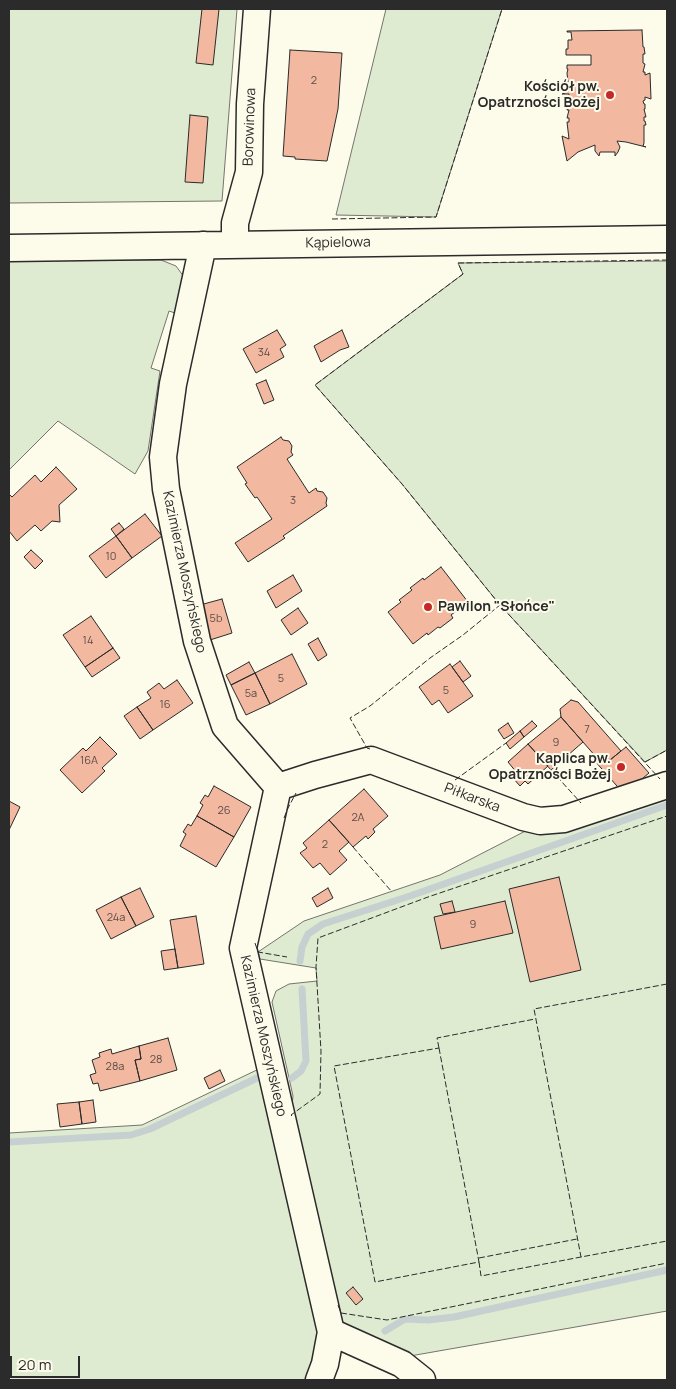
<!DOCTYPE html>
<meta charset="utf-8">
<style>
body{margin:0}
#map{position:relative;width:676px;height:1389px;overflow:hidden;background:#fdfbea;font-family:Manrope,sans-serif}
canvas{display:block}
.frame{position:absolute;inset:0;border:10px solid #2b2b2b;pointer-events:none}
.scale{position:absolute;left:10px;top:1356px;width:70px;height:22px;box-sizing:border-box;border:2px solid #2b2b2b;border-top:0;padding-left:6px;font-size:15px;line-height:18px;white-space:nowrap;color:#2b2b2b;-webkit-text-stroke:4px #fdfbea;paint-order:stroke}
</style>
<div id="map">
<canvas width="676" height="1389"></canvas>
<div class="frame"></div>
<div class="scale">20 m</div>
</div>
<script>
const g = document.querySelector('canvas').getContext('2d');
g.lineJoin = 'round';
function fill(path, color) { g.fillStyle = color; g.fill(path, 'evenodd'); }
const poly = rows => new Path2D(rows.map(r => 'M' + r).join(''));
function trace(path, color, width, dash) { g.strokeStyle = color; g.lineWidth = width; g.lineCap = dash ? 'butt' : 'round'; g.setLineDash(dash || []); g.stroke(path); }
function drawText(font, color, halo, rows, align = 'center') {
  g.font = font + ' Manrope,sans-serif'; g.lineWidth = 4; g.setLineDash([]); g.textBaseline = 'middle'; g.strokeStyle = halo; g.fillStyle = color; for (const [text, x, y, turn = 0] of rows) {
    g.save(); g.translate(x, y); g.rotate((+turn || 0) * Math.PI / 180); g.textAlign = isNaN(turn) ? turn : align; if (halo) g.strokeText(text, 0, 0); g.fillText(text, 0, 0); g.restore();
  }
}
const green = poly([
 [9,9,237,9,222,201,9,203,9,9],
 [386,9,502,9,436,217,336,215,386,9],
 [9,260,161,260,176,266,184,277,175,313,169,311,151,368,160,371,148,451,135,474,58,421,9,470,9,260],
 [667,261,667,750,645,762,500,605,402,484,315,385,463,274,458,263,667,261],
 [667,791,667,1311,410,1356,344,1325,332,1291,291,1115,293,1096,272,1002,276,991,289,984,317,981,316,968,260,959,258,952,304,921,440,875,541,823,667,791],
 [263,1067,321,1328,306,1380,9,1380,9,1133,142,1125,263,1067]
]);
const stream = poly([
 [300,961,302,947,308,934,323,924,410,896,667,805],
 [292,1078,301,1071,306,1061,302,989],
 [9,1142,131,1135,150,1129,257,1078],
 [385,1331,405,1319,428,1320,454,1317,667,1270]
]);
const building = poly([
 [202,9,219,9,213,65,196,63,202,9],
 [642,30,643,47,644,47,645,54,643,54,643,63,645,64,643,72,645,72,645,75,650,73,651,99,645,97,645,100,643,101,644,104,645,104,645,109,644,109,646,117,644,117,644,121,645,121,646,125,644,125,644,143,643,146,646,147,626,142,617,141,620,147,618,152,615,156,615,152,600,152,599,156,595,151,595,145,578,152,567,161,562,136,569,139,567,122,569,122,569,118,567,118,569,110,567,110,569,102,567,102,567,98,569,97,569,94,562,94,565,93,565,82,562,82,568,82,567,73,568,69,567,69,567,65,591,65,591,55,566,55,566,49,568,49,568,40,572,40,571,32,567,32,567,31,642,30],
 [290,50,342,53,338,109,327,161,295,159,295,157,283,156,290,50],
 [190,115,208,117,203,183,185,182,190,115],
 [277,330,286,345,280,349,284,357,256,373,243,349,277,330],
 [342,330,349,347,340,350,321,362,314,346,342,330],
 [266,380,274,400,264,404,256,384,266,380],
 [281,437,283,440,289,441,292,446,291,452,293,455,287,459,309,493,316,488,317,491,323,492,327,498,326,503,327,506,283,536,285,538,248,562,235,543,272,519,257,497,255,498,245,484,247,483,237,467,281,437],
 [56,467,77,489,59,505,60,522,52,521,41,531,35,525,17,541,9,531,9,494,12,497,35,475,41,482,56,467],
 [145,514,162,536,132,558,116,536,145,514],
 [119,523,124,529,116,536,111,529,119,523],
 [116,536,132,558,106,578,89,556,116,536],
 [31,550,43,561,35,569,24,557,31,550],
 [441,567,468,602,451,615,453,618,440,628,438,627,428,635,427,633,413,644,388,612,401,602,399,600,412,590,410,588,423,578,424,580,441,567],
 [293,575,302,591,276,608,267,591,293,575],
 [222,599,232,633,210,640,200,605,222,599],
 [298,608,308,623,291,635,281,620,298,608],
 [91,616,113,648,85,667,63,635,91,616],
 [318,638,327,655,318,661,308,644,318,638],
 [113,648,120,658,92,677,85,667,113,648],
 [292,654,307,684,270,704,255,673,292,654],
 [460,661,471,676,463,682,452,667,460,661],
 [249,662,255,673,231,685,226,675,249,662],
 [450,664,473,696,448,713,439,700,432,705,419,687,450,664],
 [255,673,270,704,246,715,231,685,255,673],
 [177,680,193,703,153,730,137,707,151,698,147,692,159,683,164,689,177,680],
 [571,700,578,702,621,751,610,760,605,755,599,760,597,758,561,717,560,709,571,700],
 [137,707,153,730,140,739,124,716,137,707],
 [561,717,583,742,551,770,528,744,561,717],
 [532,721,537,726,524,737,520,731,532,721],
 [508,723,514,733,504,739,498,730,508,723],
 [520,731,524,737,510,749,506,743,520,731],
 [100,737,117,754,102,768,105,771,82,793,60,770,83,748,86,751,100,737],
 [528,744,548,766,528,784,525,781,520,786,512,777,517,773,508,762,528,744],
 [626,747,649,773,624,794,594,760,597,758,599,760,605,755,610,760,626,747],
 [214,786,251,807,234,837,197,816,203,805,200,803,205,795,208,797,214,786],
 [364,789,388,816,373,829,375,832,368,839,366,836,353,847,329,820,364,789],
 [9,801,20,807,9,830,9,801],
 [197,816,234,837,216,867,180,846,186,834,183,832,188,824,191,826,197,816],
 [329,820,349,842,339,851,347,860,330,875,320,863,313,868,300,853,307,848,303,843,329,820],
 [559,877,581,970,530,982,509,889,559,877],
 [140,888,154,917,136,926,121,897,140,888],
 [328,888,333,898,317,907,312,898,328,888],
 [121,897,136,926,111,939,96,910,121,897],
 [452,901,455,912,443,914,440,904,452,901],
 [505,901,513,933,441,949,434,917,505,901],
 [196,916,204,964,178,968,170,920,196,916],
 [175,949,178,968,164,970,161,951,175,949],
 [168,1038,177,1070,140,1081,135,1060,141,1059,139,1046,168,1038],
 [139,1046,141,1059,135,1060,140,1081,100,1091,98,1083,93,1084,90,1075,96,1073,92,1060,100,1057,99,1053,111,1049,112,1054,139,1046],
 [220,1070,225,1081,209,1089,204,1078,220,1070],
 [93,1100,96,1122,82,1124,79,1102,93,1100],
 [79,1102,82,1124,60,1127,57,1104,79,1102],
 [353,1287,363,1299,356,1305,346,1293,353,1287]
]);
const minor = poly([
 [235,244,235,223,249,172,250,104,257,9],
 [203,245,173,384,163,457,166,489,197,641,225,726,278,787,243,948,331,1332,402,1364,422,1380],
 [9,248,667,239],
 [278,787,315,775,371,760,523,817,540,821,564,819,667,785],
 [319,1380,325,1364,331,1332]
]);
const fence = poly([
 [667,42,667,46],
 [332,219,436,217,502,9],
 [500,605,402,484,315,385,463,274,458,263,667,260],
 [370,749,367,748,350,718,370,706,430,658,463,635,500,605,660,779],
 [645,762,667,750],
 [551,770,581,803],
 [455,780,506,743],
 [284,818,288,808,296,793],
 [353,847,392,892],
 [255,943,258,952,287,957],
 [667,984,534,1009,581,1257,667,1241],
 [439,1048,479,1262,375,1282,334,1066,439,1048],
 [439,1048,437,1038,535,1019],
 [292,1116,291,1115,320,1094,321,1051,316,967,318,938,428,897,667,816],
 [479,1258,577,1239],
 [479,1262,481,1276,581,1257],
 [338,1305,341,1313,387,1320,667,1263]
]);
const markers = [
 [610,95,5,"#c62828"],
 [428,607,5,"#c62828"],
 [621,767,5,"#c62828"]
];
const numberNames = [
 ["2",314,81],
 ["34",264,353],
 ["3",293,501],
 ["10",111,557],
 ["5b",216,619],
 ["14",88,641],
 ["5",281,679],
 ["5",446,691],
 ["5a",251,694],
 ["16",165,705],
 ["7",587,730],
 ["9",556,743],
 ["16A",89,761],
 ["26",224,811],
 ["2A",358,818],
 ["2",325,845],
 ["24a",116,918],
 ["9",473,925],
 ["28",156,1060],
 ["28a",115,1067]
];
const poiNames = [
 ["Kościół pw.",600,87],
 ["Opatrzności Bożej",600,103],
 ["Pawilon \"Słońce\"",438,607,"left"],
 ["Kaplica pw.",611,759],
 ["Opatrzności Bożej",611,775]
];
const streetNames = [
 ["Borowinowa",250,127,-88],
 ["Kąpielowa",338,243,-1],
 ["Kazimierza Moszyńskiego",184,572,78],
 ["Piłkarska",472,798,21],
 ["Kazimierza Moszyńskiego",263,1036,77]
];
fill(green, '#deebd1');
trace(green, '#74746e', 1);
trace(stream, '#c7d0d0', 7);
fill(building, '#f2b8a0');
trace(building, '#2b2b2b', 1);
trace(minor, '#2b2b2b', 29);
trace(minor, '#fdfbea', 26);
trace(fence, '#2b2b2b', 1, [6, 2.5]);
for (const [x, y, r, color] of markers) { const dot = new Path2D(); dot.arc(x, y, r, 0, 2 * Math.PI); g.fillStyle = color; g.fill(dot); trace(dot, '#fdfbea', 2); }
drawText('11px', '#5d4e48', null, numberNames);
drawText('bold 14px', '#2b2b2b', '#fdfbea', poiNames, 'right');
drawText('14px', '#2b2b2b', '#fdfbea', streetNames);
</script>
